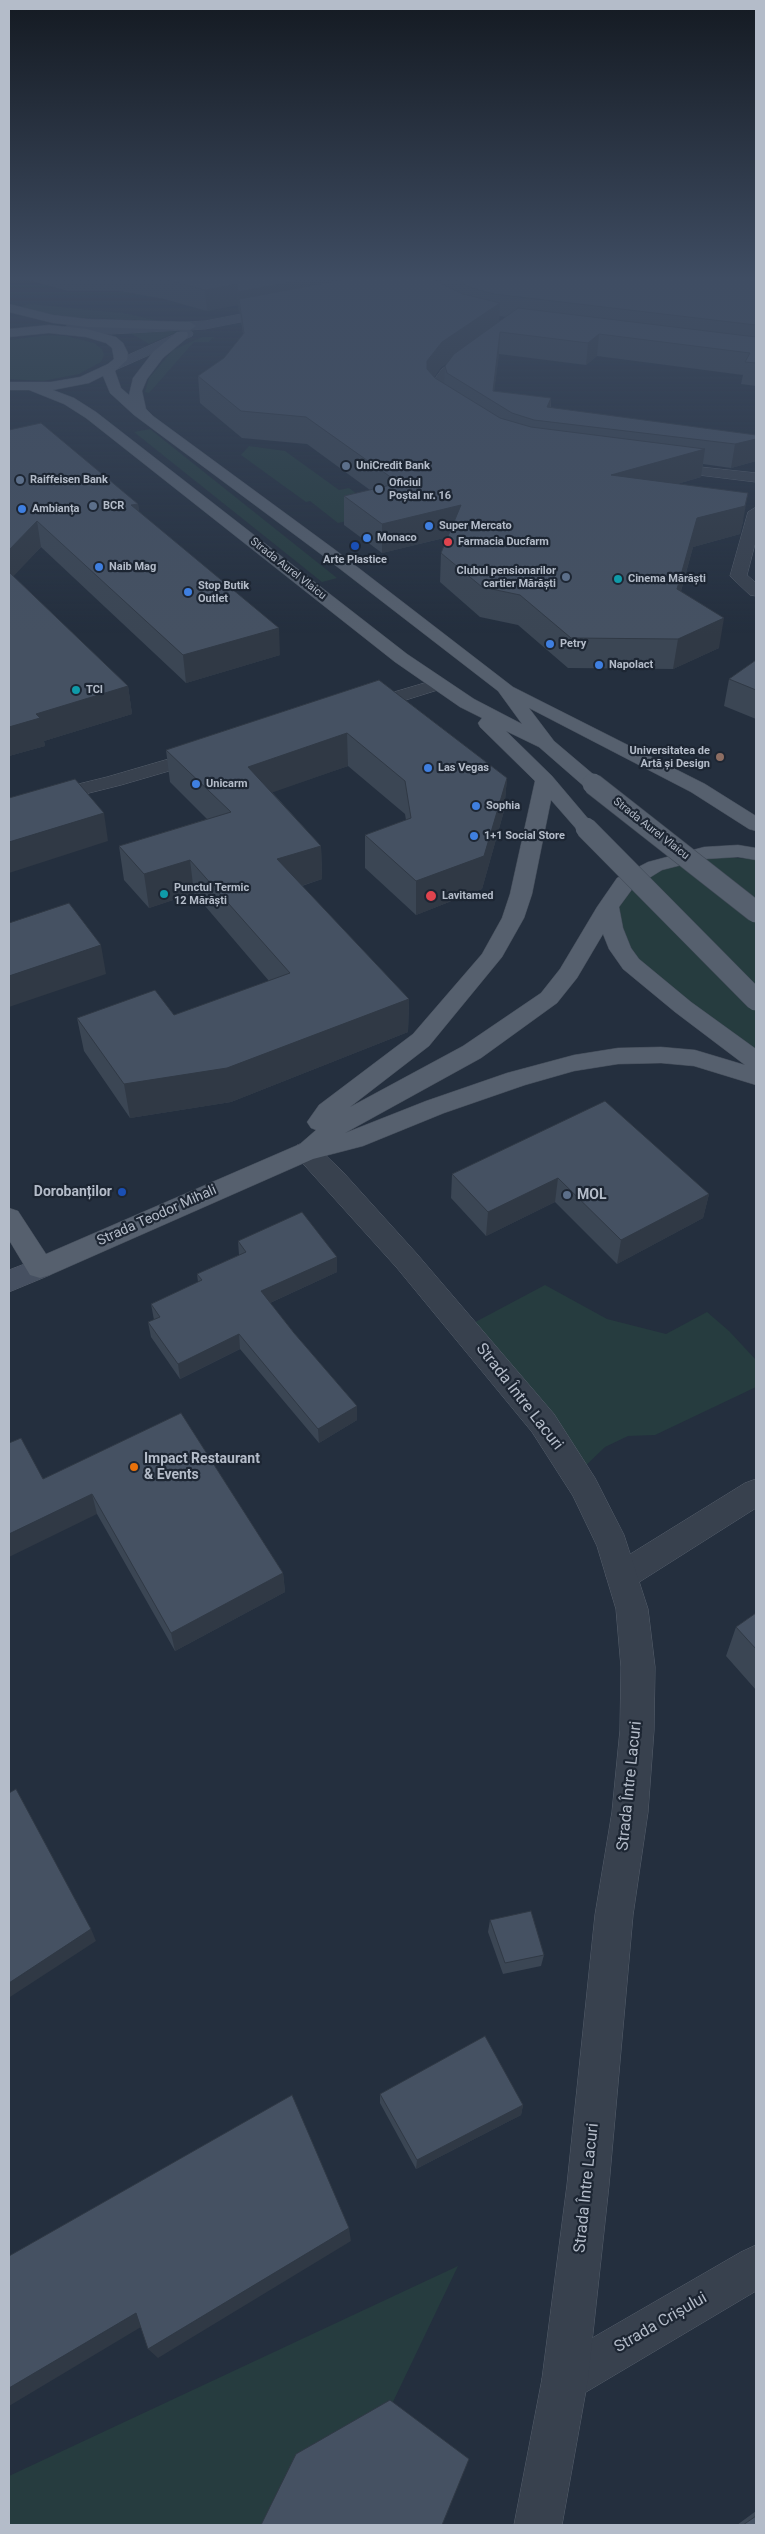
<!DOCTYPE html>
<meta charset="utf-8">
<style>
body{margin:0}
#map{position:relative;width:765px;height:2534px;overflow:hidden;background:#242f3e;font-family:Roboto,sans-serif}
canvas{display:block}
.frame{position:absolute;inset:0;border:10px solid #b4bcc9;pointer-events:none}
</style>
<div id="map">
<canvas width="765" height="2534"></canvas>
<div class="frame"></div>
</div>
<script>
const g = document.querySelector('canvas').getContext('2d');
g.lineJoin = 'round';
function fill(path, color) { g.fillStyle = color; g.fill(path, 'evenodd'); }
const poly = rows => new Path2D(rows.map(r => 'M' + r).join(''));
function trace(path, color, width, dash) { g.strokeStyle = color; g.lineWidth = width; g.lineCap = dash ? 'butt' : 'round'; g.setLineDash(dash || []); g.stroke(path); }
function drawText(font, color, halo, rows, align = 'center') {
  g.font = font + ' Roboto,sans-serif'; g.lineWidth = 4.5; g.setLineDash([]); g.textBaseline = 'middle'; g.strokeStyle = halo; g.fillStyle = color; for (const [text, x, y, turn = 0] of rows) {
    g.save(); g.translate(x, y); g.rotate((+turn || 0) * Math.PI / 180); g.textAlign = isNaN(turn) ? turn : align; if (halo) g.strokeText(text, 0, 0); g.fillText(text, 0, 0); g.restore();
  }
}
const green = poly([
 [30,304,123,313,160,321,70,317,30,311,22,306],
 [180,331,149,344,130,333],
 [48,335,66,336,94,343,102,349,104,355,101,362,79,374,43,381,9,379,9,340],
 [202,337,214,337,209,342,194,342,149,393,145,392,149,378,173,350],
 [150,429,337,578,322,582,134,432],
 [249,446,285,451,339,490,349,488,422,542,371,515,338,523,310,501,306,502,241,455],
 [714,857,756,859,756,1053,689,1005,642,965,623,936,616,907,643,879,663,869],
 [545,1285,607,1319,666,1334,707,1312,729,1331,756,1360,756,1387,655,1435,628,1436,605,1447,576,1475,464,1328],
 [458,2266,390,2408,268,2525,9,2525,9,2476]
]);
const minor = poly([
 [474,348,479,349,481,352,479,355,452,375,442,388,445,397,459,408,452,412,447,411,430,397,428,388,442,369,474,348],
 [663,463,756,473,756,482,658,470,656,467,663,463],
 [756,507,756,540,747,575,756,583,756,596,750,595,730,576,748,512,756,507],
 [438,679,444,680,447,684,444,688,364,713,357,711,355,707,357,703,438,679],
 [203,749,210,751,213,755,210,759,121,785,9,813,9,801,107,777,203,749],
 [756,1479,756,1508,633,1586,622,1590,611,1586,606,1576,611,1566,745,1483,756,1479],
 [756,2245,756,2291,581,2395,565,2402,549,2395,542,2379,549,2363,741,2252,756,2245]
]);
const tertiary = poly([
 [306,1142,315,1145,343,1172,417,1254,554,1414,595,1478,624,1535,648,1609,655,1667,654,1730,648,1812,633,1915,609,2185,588,2379,562,2525,514,2525,542,2379,567,2185,595,1915,612,1812,620,1730,621,1667,616,1609,597,1546,573,1496,532,1432,397,1268,297,1157,293,1151,297,1145,306,1142]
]);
const secondary = poly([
 [277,307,281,308,283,311,281,314,205,329,189,330,193,333,192,336,113,371,108,370,106,367,108,364,184,330,111,334,68,333,62,329,68,325,111,326,205,321,277,307],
 [40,1258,50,1261,54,1268,50,1275,9,1292,9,1270,40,1258]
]);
const primary = poly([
 [9,304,53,315,88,319,190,322,196,326,190,330,88,327,53,323,9,312,9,304],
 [49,325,87,329,116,337,123,343,128,353,127,360,115,371,121,388,129,395,133,378,153,352,177,332,187,332,188,335,187,338,163,358,147,379,142,391,146,409,153,416,334,549,513,687,705,784,756,816,756,831,749,829,691,792,529,708,554,741,600,780,603,784,600,788,586,788,539,747,506,731,552,776,596,828,593,832,586,834,579,832,551,800,532,894,524,918,502,957,429,1046,350,1107,463,1046,541,993,560,969,597,907,617,878,648,862,704,847,738,845,756,848,756,860,738,857,705,859,662,870,633,888,619,907,623,928,631,948,639,959,691,1002,756,1049,756,1085,694,1066,661,1063,618,1064,574,1071,525,1085,444,1113,363,1146,313,1159,50,1275,40,1278,30,1275,9,1240,9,1208,18,1211,46,1254,300,1144,316,1130,311,1128,307,1122,319,1105,413,1034,482,954,502,918,510,894,535,781,480,727,478,723,482,718,460,707,395,662,86,418,64,404,29,390,9,390,9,382,51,382,80,377,108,364,114,359,112,348,106,343,86,337,49,333,9,337,9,329,49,325],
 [103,376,110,393,134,415,322,555,498,691,522,724,474,699,407,654,96,412,74,398,53,390,89,383,103,376],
 [603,934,609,949,623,969,675,1012,745,1065,695,1050,661,1047,618,1048,574,1055,507,1073,426,1101,345,1133,481,1058,557,1003,577,978,603,934]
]);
const primaryBridge = poly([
 [593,784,756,912],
 [586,828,756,1000]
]);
const wall = poly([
 [27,279,756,279,756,386,741,384,743,375,597,356,586,365,499,354,494,391,551,398,551,408,756,435,756,461,731,468,703,464,701,477,677,484,743,521,740,534,693,547,681,591,719,648,673,669,568,668,518,625,480,617,440,582,441,553,448,537,382,553,344,525,344,496,370,490,307,444,242,438,200,403,198,376,224,358,243,335,240,312,239,313,238,305,207,311,164,299,119,291,67,291,28,280],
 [499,316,506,317,499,322],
 [447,363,445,366,444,384,434,377,441,367],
 [9,430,138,504,139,512,280,655,186,683,41,547,13,576,128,686,132,714,44,741,45,746,9,756],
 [756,660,756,719,724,706,729,679],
 [379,680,507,778,504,811,482,889,416,915,365,868,365,835,406,820,405,814,348,766,272,792,321,846,322,879,302,886,409,999,408,1032,231,1102,130,1118,84,1051,77,1018,174,1015,269,981,194,893,149,908,124,880,119,846,207,819,170,782,166,750],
 [517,1143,709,1194,703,1218,617,1264,555,1202,486,1236,451,1198,452,1174],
 [238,1241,337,1272,270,1303,294,1333,357,1406,357,1420,319,1443,240,1349,180,1379,151,1337,148,1322,154,1320,151,1304,198,1282,197,1274,239,1255],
 [181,1413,283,1573,285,1592,175,1651,97,1514,43,1479],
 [756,1613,756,1690,726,1656,736,1627],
 [490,1920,544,1955,541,1966,503,1974,488,1932],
 [380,2094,523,2105,521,2115,416,2169,380,2103],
 [756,2511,756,2525,737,2525]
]);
const shadedWall = poly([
 [305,279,413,279,239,299,240,312,239,313,238,292],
 [237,284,238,305,207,311,205,290],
 [500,303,499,328,441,367,426,387,427,361,442,342],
 [500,332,499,354,493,401,493,391],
 [599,334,597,356,586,365,588,343],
 [551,398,549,422,547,407],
 [756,439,756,461,731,468,735,444],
 [705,449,701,477,608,504,611,475],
 [748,493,743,521,740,534,693,547,673,619,677,589,697,518],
 [138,504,141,529,131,505],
 [461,505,460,534,382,553,382,524],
 [37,521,41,547,9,581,9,550],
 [724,618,719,648,673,669,678,639],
 [279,628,280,655,186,683,183,655],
 [128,686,132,714,44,741,45,746,9,756,9,727,36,714],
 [347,733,348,766,251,800,248,767],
 [507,778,504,811,482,889,416,915,416,881],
 [104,813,108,841,9,873,9,842],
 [321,846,322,879,279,893,277,859],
 [190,860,194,893,149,908,144,874],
 [101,945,106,974,9,1007,9,976],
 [409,999,408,1032,231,1102,130,1118,124,1084],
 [558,1178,555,1202,486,1236,488,1212],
 [709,1194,703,1218,617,1264,621,1240],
 [337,1257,337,1272,263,1306,261,1291],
 [239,1334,240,1349,180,1379,178,1364],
 [357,1406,357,1420,319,1443,318,1429],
 [92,1494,97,1514,9,1557,9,1534],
 [283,1573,285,1592,175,1651,171,1633],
 [91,1929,96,1941,10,1997,9,1995,9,1983],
 [523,2105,521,2115,416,2169,417,2160],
 [349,2228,351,2241,158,2358,148,2349],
 [136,2313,146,2324,9,2406,9,2388]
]);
const building = poly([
 [164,279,305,279,238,292,237,284,205,290,164,279],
 [347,279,434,279,442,284,463,294,500,303,442,342,427,361,427,369,435,378,500,418,531,427,705,449,611,475,748,493,745,506,697,518,677,589,724,618,678,639,571,638,520,595,482,587,441,553,461,505,382,524,344,496,399,483,306,417,241,411,198,376,224,358,244,333,239,299,347,279],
 [455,279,756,279,756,325,494,294,472,288,455,279],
 [518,308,756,337,756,363,745,362,750,353,599,334,588,343,500,332,493,391,551,398,547,407,756,435,756,439,735,444,534,420,512,413,447,373,445,366,454,354,518,308],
 [41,423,138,504,131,505,279,628,183,655,37,521,9,550,9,430,41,423],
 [9,572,128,686,36,714,40,718,9,727,9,572],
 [756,660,756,690,729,679,756,660],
 [379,680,507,778,484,856,416,881,365,835,411,818,405,781,347,733,248,767,321,846,277,859,409,999,227,1068,124,1084,77,1018,155,990,174,1015,290,973,190,860,144,874,119,846,231,812,166,750,379,680],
 [75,779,104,813,9,842,9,798,75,779],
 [69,903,101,945,9,976,9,923,69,903],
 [605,1101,709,1194,621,1240,558,1178,488,1212,452,1174,605,1101],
 [302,1212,337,1257,261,1291,294,1333,357,1406,318,1429,239,1334,178,1364,148,1322,160,1317,151,1304,202,1280,197,1274,246,1252,238,1241,302,1212],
 [181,1413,283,1573,171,1633,92,1494,9,1534,9,1443,21,1438,43,1479,181,1413],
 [756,1613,756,1649,736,1627,756,1613],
 [16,1789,91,1929,9,1983,9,1793,16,1789],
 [531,1911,544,1955,505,1963,490,1920,531,1911],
 [485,2036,523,2105,417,2160,380,2094,485,2036],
 [292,2095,349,2228,148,2349,136,2313,9,2388,9,2256,292,2095],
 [390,2400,469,2459,442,2525,261,2525,296,2454,390,2400],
 [756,2516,756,2525,743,2525,756,2516]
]);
const markers = [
 [346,466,5,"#5c6f8a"],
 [20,480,5,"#5c6f8a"],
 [379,489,5,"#5c6f8a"],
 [93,506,5,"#5c6f8a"],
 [22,509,5,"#3f7fe0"],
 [429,526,5,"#3f7fe0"],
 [367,538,5,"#3f7fe0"],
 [448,542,5,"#e0444e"],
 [355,546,5,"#1a4fb4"],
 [99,567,5,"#3f7fe0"],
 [566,577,5,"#5c6f8a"],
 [618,579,5,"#0f9aa8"],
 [188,592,5,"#3f7fe0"],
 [550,644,5,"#3f7fe0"],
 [599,665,5,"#3f7fe0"],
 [76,690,5,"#0f9aa8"],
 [720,757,5,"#8d6e63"],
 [428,768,5,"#3f7fe0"],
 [196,784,5,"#3f7fe0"],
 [476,806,5,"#3f7fe0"],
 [474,836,5,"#3f7fe0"],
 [164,894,5,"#0f9aa8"],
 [431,896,6,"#e0444e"],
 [122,1192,5,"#1a4fb4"],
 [567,1195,5,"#5c6f8a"],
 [134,1467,5,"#e8710a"]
];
const farPoinames = [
 ["UniCredit Bank",356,466],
 ["Raiffeisen Bank",30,480],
 ["Oficiul",389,483],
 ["Poștal nr. 16",389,496],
 ["BCR",103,506],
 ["Ambianța",32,509],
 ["Super Mercato",439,526],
 ["Monaco",377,538],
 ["Farmacia Ducfarm",458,542],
 ["Arte Plastice",355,560,"center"],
 ["Naib Mag",109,567],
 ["Clubul pensionarilor",556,571,"right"],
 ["cartier Mărăști",556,584,"right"],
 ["Cinema Mărăști",628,579],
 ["Stop Butik",198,586],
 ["Outlet",198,599],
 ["Petry",560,644],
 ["Napolact",609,665],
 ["TCI",86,690],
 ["Universitatea de",710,751,"right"],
 ["Artă și Design",710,764,"right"],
 ["Las Vegas",438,768],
 ["Unicarm",206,784],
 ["Sophia",486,806],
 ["1+1 Social Store",484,836],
 ["Punctul Termic",174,888],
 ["12 Mărăști",174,901],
 ["Lavitamed",442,896]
];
const farStreetnames = [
 ["Strada Aurel Vlaicu",288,569,38],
 ["Strada Aurel Vlaicu",651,829,38]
];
const poiNames = [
 ["Dorobanților",112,1192,"right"],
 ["MOL",577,1195],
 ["Impact Restaurant",144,1459],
 ["& Events",144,1475]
];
const streetNames = [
 ["Strada Teodor Mihali",157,1216,-24]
];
const nearStreetnames = [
 ["Strada Între Lacuri",519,1397,52],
 ["Strada Între Lacuri",630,1786,-84],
 ["Strada Între Lacuri",587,2188,-84],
 ["Strada Crișului",661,2323,-30]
];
fill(green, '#263c3f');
trace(minor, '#565f6c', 1);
trace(tertiary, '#565f6c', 1);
trace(secondary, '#565f6c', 1);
trace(primary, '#414a57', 1);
fill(minor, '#38414e');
fill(tertiary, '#38414e');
fill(secondary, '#465061');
fill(primary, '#56606e');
trace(primaryBridge, '#414a57', 22, []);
trace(primaryBridge, '#56606e', 21);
fill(wall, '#3b4654');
fill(shadedWall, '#303945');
fill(building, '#455162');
trace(building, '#303945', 1);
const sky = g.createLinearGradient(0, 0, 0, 634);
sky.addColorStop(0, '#141a22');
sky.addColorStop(0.44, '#3f4d63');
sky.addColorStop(1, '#3f4d6300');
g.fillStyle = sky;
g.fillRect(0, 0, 765, 634);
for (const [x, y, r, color] of markers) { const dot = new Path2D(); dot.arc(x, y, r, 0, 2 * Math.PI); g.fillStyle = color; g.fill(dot); trace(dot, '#1d2633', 2); }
drawText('bold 11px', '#b4bcc9', '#1d2633', farPoinames, 'left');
drawText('11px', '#b4bcc9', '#1d2633', farStreetnames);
drawText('bold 14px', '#b4bcc9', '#1d2633', poiNames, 'left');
drawText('14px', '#b4bcc9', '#1d2633', streetNames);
drawText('16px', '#b4bcc9', '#1d2633', nearStreetnames);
</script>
